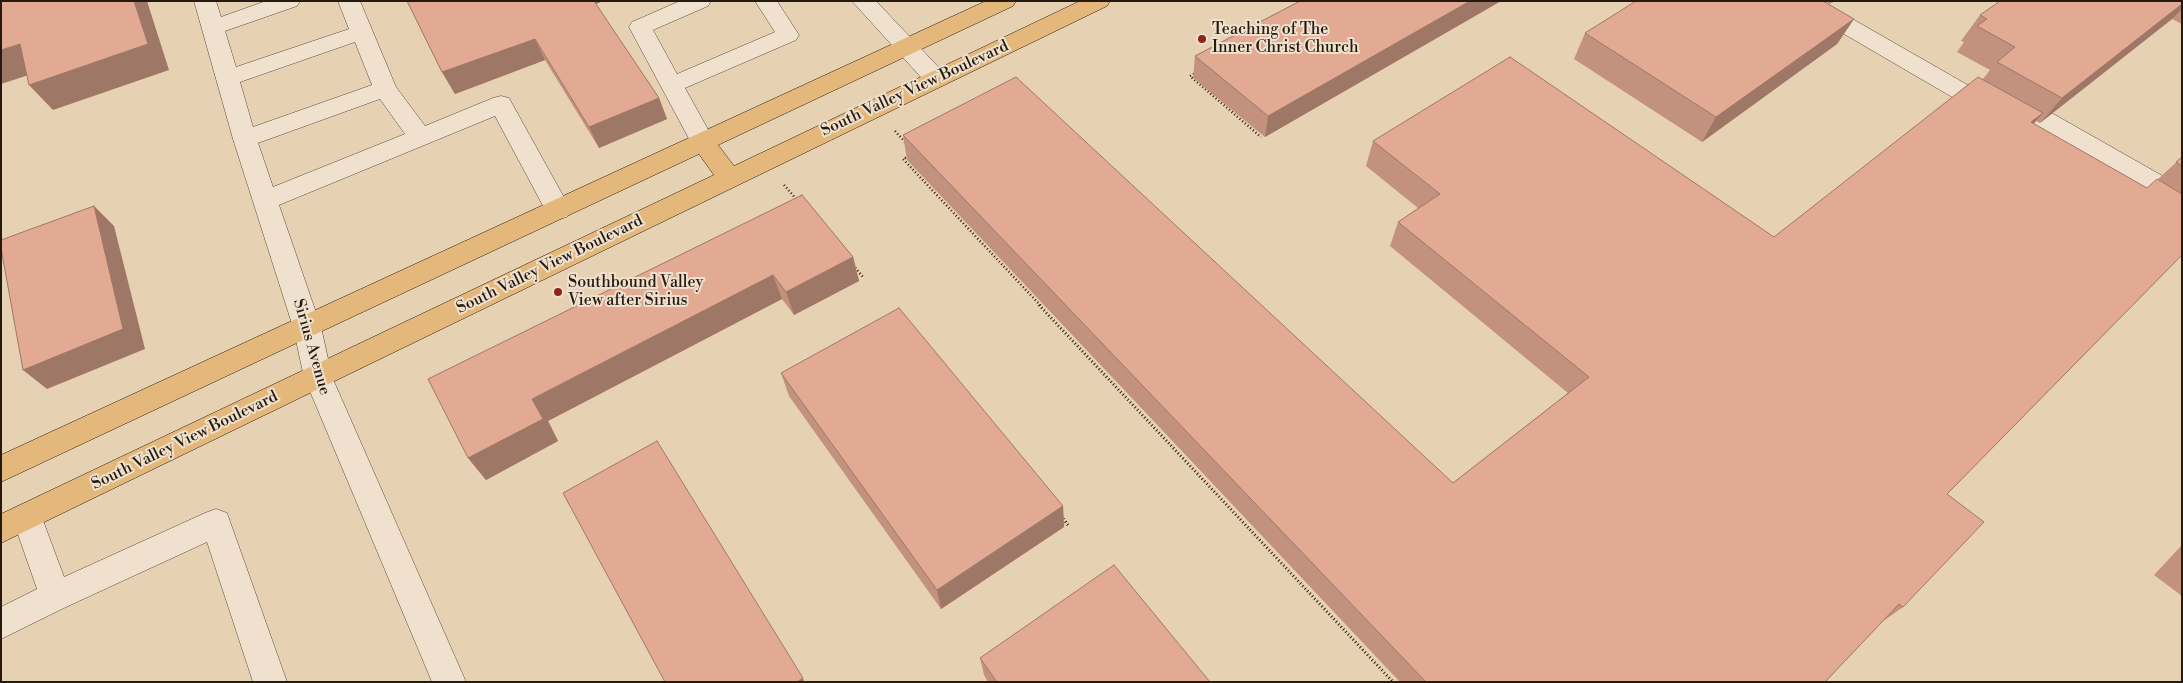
<!DOCTYPE html>
<style>
body{margin:0}
#map{position:relative;width:2183px;height:683px;overflow:hidden;background:#e7d1b3;font-family:"Libre Bodoni",serif}
canvas{display:block}
.frame{position:absolute;inset:0;border:2px solid #261a10;pointer-events:none}
</style>
<div id="map">
<canvas width="2183" height="683"></canvas>
<div class="frame"></div>
</div>
<script>
const g = document.querySelector('canvas').getContext('2d');
g.lineJoin = 'round';
const poly = rows => new Path2D(rows.map(r => 'M' + r).join(''));
function trace(path, color, width, dash) { g.strokeStyle = color; g.lineWidth = width; g.lineCap = dash ? 'butt' : 'round'; g.setLineDash(dash || []); g.stroke(path); }
function fill(path, color) { g.fillStyle = color; g.fill(path, 'evenodd'); }
function drawText(font, color, halo, rows, align = 'center') {
  g.font = font + ' "Libre Bodoni",serif'; g.lineWidth = 4; g.setLineDash([]); g.textBaseline = 'middle'; g.strokeStyle = halo; g.fillStyle = color; for (const [text, x, y, turn = 0] of rows) {
    g.save(); g.translate(x, y); g.rotate((+turn || 0) * Math.PI / 180); g.textAlign = isNaN(turn) ? turn : align; if (halo) g.strokeText(text, 0, 0); g.fillText(text, 0, 0); g.restore();
  }
}
const pathFar1 = poly([
 [1197,72,1190,76,1261,137],
 [895,131,906,143],
 [909,156,903,159,1041,306],
 [784,185,798,201],
 [853,265,863,277]
]);
const path = poly([
 [1039,305,1393,682],
 [1061,516,1068,525]
]);
const minor = poly([
 [194,1,216,1,221,17,266,1,300,1,297,6,225,31,236,67,349,29,338,1,360,1,396,87,425,126,493,98,501,96,509,98,571,210,567,217,558,219,549,217,495,116,279,205,321,327,332,377,466,682,432,682,304,377,293,327,233,139,194,1],
 [355,42,372,85,253,127,240,82,355,42],
 [380,99,405,134,273,187,258,143,380,99],
 [680,1,711,1,708,6,653,30,677,74,775,32,755,1,777,1,799,35,796,40,685,88,715,142,712,148,703,151,694,148,629,27,632,22,680,1],
 [852,1,876,1,944,73,948,79,944,85,936,87,928,85,852,1],
 [1793,1,1821,1,1999,103,2003,109,1999,115,1991,117,1983,115,1796,6,1793,1],
 [2012,93,2020,95,2182,187,2182,208,2173,206,2004,107,2000,101,2004,95,2012,93],
 [27,503,38,507,64,577,205,513,216,509,227,513,287,682,253,682,207,542,66,607,1,639,1,607,37,589,12,517,16,507,27,503]
]);
const major = poly([
 [986,1,1016,1,1013,6,718,145,734,166,1080,1,1110,1,1107,6,1,543,1,514,714,175,699,154,1,482,1,455,986,1]
]);
const wall = poly([
 [407,1,603,1,596,4,659,98,667,119,599,148,545,60,455,94,442,72],
 [1300,1,1501,1,1265,137,1193,78,1195,56],
 [1825,1,1835,1,1830,4],
 [2182,1,2182,24,2172,19,2040,123,2036,121,2034,124,2147,188,2157,180,2182,157,2182,255,1947,494,1903,607,1882,622,1825,682,1400,682,907,160,903,135,1453,483,1568,393,1390,246,1398,222,1418,208,1366,166,1373,141,1774,237,1983,79,1990,70,1957,52,1964,42,1961,41,1980,15],
 [1854,19,1837,44,1702,142,1574,59,1585,33],
 [802,195,853,257,859,281,794,315,782,299,548,421,558,441,486,480,468,458],
 [781,373,1063,506,1064,527,941,609,789,396],
 [2182,545,2182,596,2154,575],
 [980,658,1210,682,988,682,984,675]
]);
const shadedWall = poly([
 [134,1,147,1,169,70,53,110,29,85],
 [589,1,603,1,591,6],
 [1470,1,1501,1,1265,137,1268,116],
 [2182,4,2182,9,2172,19,2040,123,2062,98],
 [1854,19,1837,44,1702,142,1716,117],
 [535,39,545,60,455,94,442,72],
 [20,44,44,70,1,84,1,50],
 [659,98,667,119,599,148,589,127],
 [2043,113,2021,138,2031,122],
 [94,206,114,226,145,349,47,389,23,370],
 [853,257,859,281,794,315,786,292],
 [773,275,782,299,548,421,558,441,486,480,468,458,532,399],
 [1063,506,1064,527,941,609,937,590],
 [803,678,804,682,797,682]
]);
const building = poly([
 [1,1,134,1,148,44,29,85,20,44,1,50,1,1],
 [407,1,594,1,659,98,589,127,535,39,442,72,407,1],
 [1300,1,1470,1,1268,116,1195,56,1300,1],
 [1636,1,1823,1,1854,19,1716,117,1585,33,1636,1],
 [2000,1,2182,1,2182,4,2062,98,1997,62,2015,47,1977,26,1987,19,1980,15,2000,1],
 [1510,57,1774,237,1978,77,2043,113,2031,122,2147,188,2157,179,2182,194,2182,255,1947,494,1984,522,1903,607,1899,604,1825,682,1426,682,903,135,1016,77,1453,483,1589,377,1398,222,1440,194,1373,141,1510,57],
 [2182,157,2182,166,2176,162,2182,157],
 [802,195,853,257,786,292,773,275,532,399,543,419,468,458,428,379,802,195],
 [94,206,123,329,23,370,1,248,1,240,94,206],
 [899,308,1063,506,937,590,781,373,899,308],
 [657,441,803,678,797,682,665,682,563,493,657,441],
 [1114,565,1210,682,997,682,980,658,1114,565]
]);
const markers = [
 [1202,39,5,"#8f2418"],
 [558,292,5,"#8f2418"]
];
const poiNames = [
 ["Teaching of The",1212,30],
 ["Inner Christ Church",1212,48],
 ["Southbound Valley",568,283],
 ["View after Sirius",568,301]
];
const streetNames = [
 ["South Valley View Boulevard",915,89,-25],
 ["South Valley View Boulevard",550,265,-26],
 ["Sirius Avenue",311,347,74],
 ["South Valley View Boulevard",185,441,-26]
];
trace(minor, '#564839', 1);
trace(major, '#261a10', 1);
trace(pathFar1, '#261a10', 2.5, [1, 2.5]);
trace(path, '#261a10', 3, [1, 2.5]);
fill(minor, '#efe1ce');
fill(major, '#e4b87a');
fill(wall, '#c3927e');
fill(shadedWall, '#9f7767');
fill(building, '#e3aa93');
trace(building, '#9f7767', 1);
for (const [x, y, r, color] of markers) { const dot = new Path2D(); dot.arc(x, y, r, 0, 2 * Math.PI); g.fillStyle = color; g.fill(dot); trace(dot, '#efe1ce', 2); }
drawText('16px', '#261a10', '#efe1ce', poiNames, 'left');
drawText('16px', '#261a10', '#efe1ce', streetNames);
</script>
